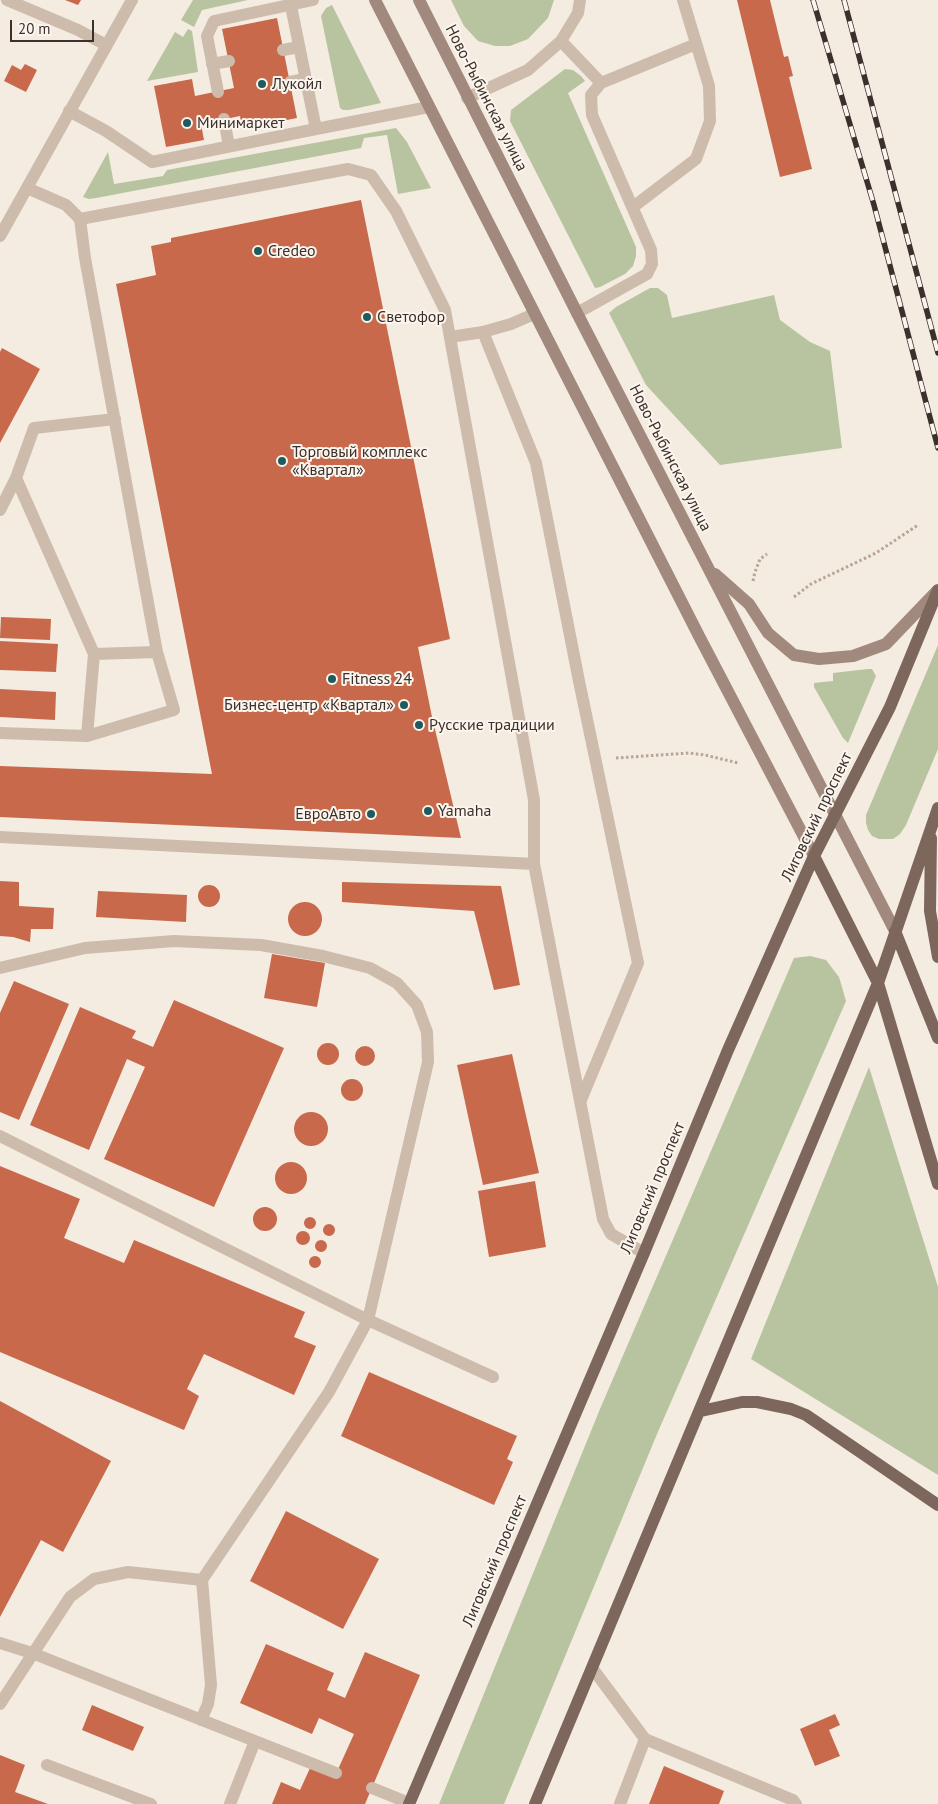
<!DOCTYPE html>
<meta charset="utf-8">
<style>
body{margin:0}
#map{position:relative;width:938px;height:1804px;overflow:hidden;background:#f4ebe1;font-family:"PT Sans",sans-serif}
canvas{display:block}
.scale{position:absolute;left:10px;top:20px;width:84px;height:22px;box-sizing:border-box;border:2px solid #3b302b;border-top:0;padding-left:6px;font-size:15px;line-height:18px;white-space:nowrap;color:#3b302b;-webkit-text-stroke:4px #fbf5ee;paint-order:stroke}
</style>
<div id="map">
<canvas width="938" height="1804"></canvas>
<div class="scale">20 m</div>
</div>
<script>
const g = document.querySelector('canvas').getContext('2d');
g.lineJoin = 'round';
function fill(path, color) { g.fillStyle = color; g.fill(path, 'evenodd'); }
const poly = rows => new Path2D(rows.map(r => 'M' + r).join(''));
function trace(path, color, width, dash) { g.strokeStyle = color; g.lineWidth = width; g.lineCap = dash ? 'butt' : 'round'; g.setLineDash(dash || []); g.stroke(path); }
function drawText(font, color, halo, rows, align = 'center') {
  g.font = font + ' "PT Sans",sans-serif'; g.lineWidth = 4; g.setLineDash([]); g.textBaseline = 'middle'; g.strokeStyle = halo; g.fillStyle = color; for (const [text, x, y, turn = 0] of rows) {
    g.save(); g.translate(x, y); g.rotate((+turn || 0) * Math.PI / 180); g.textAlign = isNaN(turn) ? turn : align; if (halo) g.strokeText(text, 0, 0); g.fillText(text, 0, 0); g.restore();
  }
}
const green = poly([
 [193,0,248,0,202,10,194,27,181,20],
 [451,0,554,0,548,18,528,39,510,46,495,46,478,41,464,26],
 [332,5,381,103,349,110,343,110,340,108,321,16,326,8],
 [188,29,192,31,198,72,147,81,175,32,183,37],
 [565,69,573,70,581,76,585,81,568,93,636,247,636,256,633,266,625,274,600,287,595,288,510,121,511,110],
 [396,128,407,142,431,188,398,194,387,135,364,138,361,148,96,198,89,199,83,197,108,152,114,184,163,176,167,170],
 [650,288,658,288,667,295,672,318,774,295,780,320,810,342,830,351,842,448,720,465,646,385,609,313,616,307],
 [938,645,938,749,906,825,900,834,893,839,879,839,872,836,868,830,866,823,866,815],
 [868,669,872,669,876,676,848,743,843,738,814,687,814,683,833,681,833,673],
 [810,956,826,960,839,977,846,1001,657,1434,504,1804,439,1804,600,1409,794,958],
 [869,1067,938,1287,938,1475,751,1359]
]);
const building = poly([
 [65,0,81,0,78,5],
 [737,0,770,0,784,57,788,56,793,76,789,77,812,169,780,177],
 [277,18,297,118,242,129,240,116,201,124,204,140,166,147,154,86,192,79,195,96,234,88,222,29],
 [25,64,37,70,26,92,4,81,12,65,21,70],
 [361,200,450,639,418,647,432,717,461,838,0,817,0,766,212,774,116,284,156,275,151,246,171,242,171,238],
 [2,348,40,369,0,443,0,352],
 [1,617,51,619,50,640,0,638],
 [0,641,58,644,56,672,0,670],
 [0,689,56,692,55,720,0,717],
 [0,881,19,882,19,906,54,908,53,929,31,929,30,942,13,937,0,936],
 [342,882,501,886,520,985,494,990,474,911,342,902],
 '198 896a11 11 0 1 1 22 0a11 11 0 1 1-22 0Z',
 [98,891,187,895,186,922,96,917],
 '288 919a17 17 0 1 1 34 0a17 17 0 1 1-34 0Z',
 [272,954,325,963,317,1007,264,998],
 [14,981,69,1004,19,1120,0,1112,0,1013],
 [174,1000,284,1048,214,1207,104,1159,145,1067,127,1059,89,1150,30,1125,80,1007,136,1031,132,1038,153,1047],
 '317 1054a11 11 0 1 1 22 0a11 11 0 1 1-22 0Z',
 '355 1056a10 10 0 1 1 20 0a10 10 0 1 1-20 0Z',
 [512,1054,539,1173,483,1185,457,1065],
 '341 1090a11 11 0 1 1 22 0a11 11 0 1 1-22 0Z',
 '294 1129a17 17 0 1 1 34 0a17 17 0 1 1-34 0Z',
 '275 1178a16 16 0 1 1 32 0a16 16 0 1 1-32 0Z',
 [0,1166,80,1199,64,1238,124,1263,134,1240,305,1312,294,1337,316,1346,294,1395,204,1354,187,1389,199,1396,184,1430,0,1352],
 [535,1181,546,1247,489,1257,478,1191],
 '253 1219a12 12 0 1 1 24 0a12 12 0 1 1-24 0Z',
 '304 1223a6 6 0 1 1 12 0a6 6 0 1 1-12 0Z',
 '323 1230a6 6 0 1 1 12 0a6 6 0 1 1-12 0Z',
 '296 1238a7 7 0 1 1 14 0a7 7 0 1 1-14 0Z',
 '315 1246a6 6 0 1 1 12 0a6 6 0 1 1-12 0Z',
 '309 1262a6 6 0 1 1 12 0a6 6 0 1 1-12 0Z',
 [369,1372,517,1436,507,1459,513,1462,494,1505,341,1436],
 [0,1401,111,1461,63,1552,41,1540,0,1617],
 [286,1511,379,1559,343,1629,250,1581],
 [266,1644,334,1673,327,1690,345,1698,365,1652,420,1675,365,1804,272,1804,281,1782,300,1790,311,1766,335,1776,354,1734,319,1718,312,1734,240,1703],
 [92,1705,144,1727,133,1751,82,1730],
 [835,1714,840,1725,829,1730,840,1756,815,1766,800,1729],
 [0,1755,25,1765,15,1792,48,1804,0,1804],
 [664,1766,724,1791,719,1804,649,1804]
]);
const path = poly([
 [753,581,755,572,760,559,767,554],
 [794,597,811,584,876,553,918,525],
 [616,758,689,753,705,755,738,763]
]);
const lane = poly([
 [7,0,78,30,106,45],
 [291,6,316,129,429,107],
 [561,41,601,83],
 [283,50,299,47],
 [212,64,229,61],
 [290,82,305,79],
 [218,92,207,36,214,21,313,0],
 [467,98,528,70,561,41,578,13,580,0],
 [69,111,106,131,152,162,316,129],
 [224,119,229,146],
 [633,207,696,159,710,121,709,86,683,0],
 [80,219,348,169,371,175,396,211,445,310,534,800,534,864,603,1219,611,1234,644,1253],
 [577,313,647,274,652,264,651,250,592,115,591,95,601,83,696,44],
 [483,332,536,463,579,681,638,963,581,1100],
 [450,337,483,332,511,324,534,314],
 [16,478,94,654,87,736],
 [0,510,16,478,34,428,115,419],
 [94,654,157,652],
 [0,733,87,736,174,710,157,652,85,258,80,219,66,205,27,188],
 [0,837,534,864],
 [0,968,85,948,174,941,261,945,323,956,370,968,397,983,417,1005,427,1032,428,1062,368,1320,329,1392,202,1580],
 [0,1136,368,1320,493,1377],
 [0,1643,32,1653,336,1773],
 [593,1669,645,1739,620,1804],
 [0,1704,70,1597,94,1579,128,1572,202,1580,211,1685,208,1704,201,1720],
 [645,1739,793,1800,796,1804],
 [47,1765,151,1804],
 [372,1788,409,1803],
 [230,1804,255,1741]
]);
const street = poly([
 [0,236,132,0]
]);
const secondary = poly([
 [375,0,699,636,814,856],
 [419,0,577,313,895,931],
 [715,574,749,604,768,633,794,655,819,659,853,656,886,644,937,591]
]);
const primary = poly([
 [931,838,930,911,938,957],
 [814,856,878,983,938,1184],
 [895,931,938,1038],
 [701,1411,742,1402,757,1402,791,1409,806,1415,938,1505],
 [409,1804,644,1253,728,1050,814,856,890,707,938,590],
 [535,1804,878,983,938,808]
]);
const rail = poly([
 [813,0,874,205,938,448],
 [844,0,938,353]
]);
const markers = [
 [262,84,5,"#1f5a5e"],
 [187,123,5,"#1f5a5e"],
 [258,251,5,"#1f5a5e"],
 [367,317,5,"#1f5a5e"],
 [282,461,5,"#1f5a5e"],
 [332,679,5,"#1f5a5e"],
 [404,705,5,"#1f5a5e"],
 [419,725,5,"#1f5a5e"],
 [428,811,5,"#1f5a5e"],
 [371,814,5,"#1f5a5e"]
];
const poiNames = [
 ["Лукойл",272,84],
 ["Минимаркет",197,123],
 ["Credeo",268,251],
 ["Светофор",377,317],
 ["Торговый комплекс",292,452],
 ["«Квартал»",292,470],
 ["Fitness 24",342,679],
 ["Бизнес-центр «Квартал»",394,705,"right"],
 ["Русские традиции",429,725],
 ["Yamaha",438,811],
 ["ЕвроАвто",361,814,"right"]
];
const streetNames = [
 ["Ново-Рыбинская улица",486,98,63],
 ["Ново-Рыбинская улица",670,458,63],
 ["Лиговский проспект",817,817,-64],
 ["Лиговский проспект",653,1188,-67],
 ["Лиговский проспект",495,1561,-67]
];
fill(green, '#b8c4a0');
fill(building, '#c8694b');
trace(path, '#b9a596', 3, [2.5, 2.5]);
trace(lane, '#cdbbac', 12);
trace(street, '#cdbbac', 12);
trace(secondary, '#a18a7d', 12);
trace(primary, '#7d675c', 12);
trace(rail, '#3b302b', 5.5);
trace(rail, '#fbf5ee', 4, [11]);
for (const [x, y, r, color] of markers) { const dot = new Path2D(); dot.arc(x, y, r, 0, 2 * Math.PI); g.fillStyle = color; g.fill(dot); trace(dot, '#fbf5ee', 2); }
drawText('16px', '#3b302b', '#fbf5ee', poiNames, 'left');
drawText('16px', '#3b302b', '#fbf5ee', streetNames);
</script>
